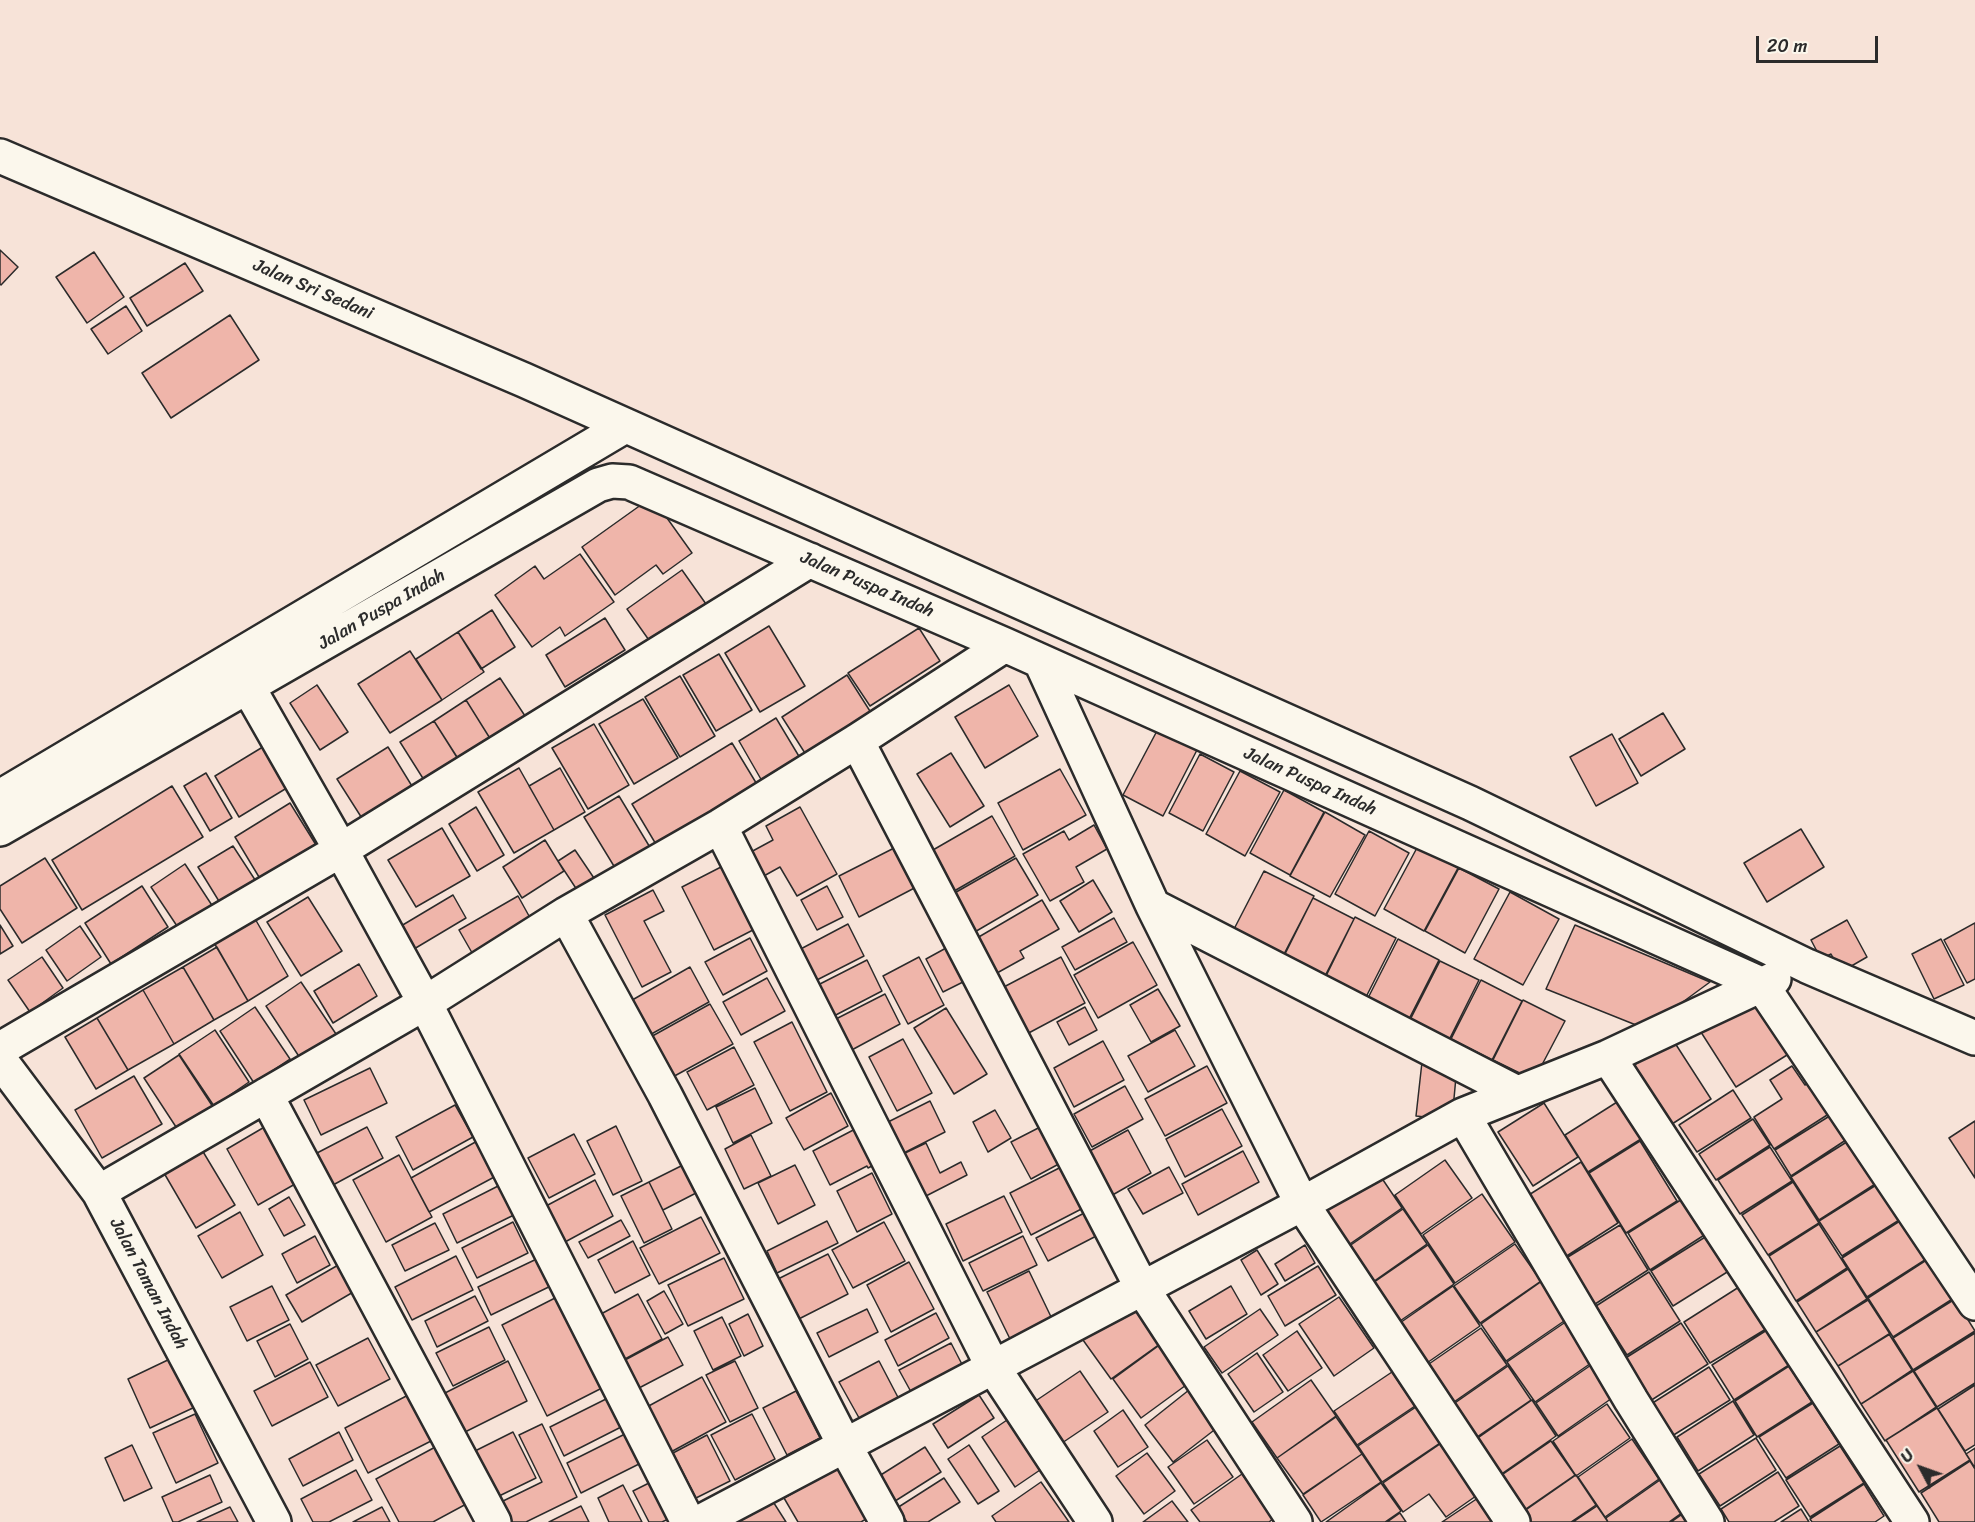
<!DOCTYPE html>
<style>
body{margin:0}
#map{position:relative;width:1975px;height:1522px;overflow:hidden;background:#f7e3d8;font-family:Sriracha,sans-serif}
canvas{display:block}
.north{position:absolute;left:1891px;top:1438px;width:60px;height:60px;-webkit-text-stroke:4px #fbf7ec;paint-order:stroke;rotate:311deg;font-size:16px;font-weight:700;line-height:24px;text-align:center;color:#2b2b2b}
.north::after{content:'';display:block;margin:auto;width:21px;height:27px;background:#2b2b2b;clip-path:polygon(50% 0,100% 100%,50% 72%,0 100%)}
.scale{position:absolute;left:1756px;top:36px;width:122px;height:27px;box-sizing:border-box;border:3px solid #2b2b2b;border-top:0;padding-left:8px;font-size:18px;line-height:21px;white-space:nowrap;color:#2b2b2b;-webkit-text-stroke:4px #fbf7ec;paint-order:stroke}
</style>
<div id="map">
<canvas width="1975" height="1522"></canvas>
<div class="north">U</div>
<div class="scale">20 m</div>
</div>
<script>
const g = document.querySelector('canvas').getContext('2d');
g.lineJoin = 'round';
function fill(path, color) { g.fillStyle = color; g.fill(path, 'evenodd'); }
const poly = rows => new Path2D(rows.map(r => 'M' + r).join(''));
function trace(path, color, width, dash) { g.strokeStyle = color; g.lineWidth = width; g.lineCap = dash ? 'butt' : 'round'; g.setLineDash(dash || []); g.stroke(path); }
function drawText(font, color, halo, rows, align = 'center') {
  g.font = font + ' Sriracha,sans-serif'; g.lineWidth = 5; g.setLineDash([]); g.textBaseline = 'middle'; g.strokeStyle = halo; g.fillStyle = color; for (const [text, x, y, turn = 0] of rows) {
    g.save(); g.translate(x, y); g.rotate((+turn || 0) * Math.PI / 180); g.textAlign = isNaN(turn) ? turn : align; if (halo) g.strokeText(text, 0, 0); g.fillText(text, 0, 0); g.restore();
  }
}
const building = poly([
 [0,250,18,267,1,285,0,284,0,250],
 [94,252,124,297,87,323,56,277,94,252],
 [185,263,203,291,147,326,130,298,185,263],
 [126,306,142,331,108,354,91,329,126,306],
 [230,315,259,360,171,418,142,373,230,315],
 [652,497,692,553,663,574,656,565,615,595,582,547,652,497],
 [580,554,614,602,565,636,560,627,532,647,495,595,535,566,544,579,580,554],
 [682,570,706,604,651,643,627,609,682,570],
 [492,610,515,647,481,669,458,632,492,610],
 [605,618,625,650,565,687,546,655,605,618],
 [769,626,805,686,760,712,725,653,769,626],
 [919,628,940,661,870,706,848,673,919,628],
 [458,632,484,672,442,700,416,659,458,632],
 [410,651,442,700,390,733,358,684,410,651],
 [719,654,752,710,716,731,683,675,719,654],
 [847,675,875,719,810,761,782,717,847,675],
 [680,676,715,736,680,757,645,697,680,676],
 [500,678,531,725,496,748,466,700,500,678],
 [317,685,348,732,320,750,290,703,317,685],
 [1009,685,1038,736,985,768,955,717,1009,685],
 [643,699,678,758,634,784,599,724,643,699],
 [466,700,496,748,464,768,434,721,466,700],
 [1663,713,1685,749,1641,776,1619,739,1663,713],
 [776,718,800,758,762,781,739,741,776,718],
 [434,721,458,759,424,780,400,742,434,721],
 [594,724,629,785,588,809,552,748,594,724],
 [1158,729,1197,750,1163,816,1123,795,1158,729],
 [1612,734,1638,783,1596,806,1570,757,1612,734],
 [271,742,295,783,239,817,215,776,271,742],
 [732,743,761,791,660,851,632,804,732,743],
 [388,747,415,791,365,823,337,779,388,747],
 [951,753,984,806,950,827,917,774,951,753],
 [1200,754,1234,772,1203,831,1169,813,1200,754],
 [519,768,554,830,514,853,478,792,519,768],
 [560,768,585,812,554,830,529,786,560,768],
 [1060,769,1086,815,1023,850,998,803,1060,769],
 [1240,771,1280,792,1245,856,1206,834,1240,771],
 [206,773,232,818,210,831,184,786,206,773],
 [172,786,203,837,82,910,52,860,172,786],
 [1284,790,1324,812,1290,875,1250,853,1284,790],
 [619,796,654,854,620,876,584,817,619,796],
 [290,803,321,853,265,887,235,837,290,803],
 [476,807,504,855,477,871,449,824,476,807],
 [800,807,837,874,797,896,780,867,762,877,749,853,773,840,766,826,800,807],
 [1325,812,1365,835,1330,897,1290,876,1325,812],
 [992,816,1015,856,949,894,926,854,992,816],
 [1094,825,1107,849,1076,867,1084,882,1050,901,1023,854,1064,831,1069,840,1094,825],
 [442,828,470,876,416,907,388,860,442,828],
 [1801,829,1824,867,1767,902,1744,863,1801,829],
 [1369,831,1409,853,1375,916,1335,894,1369,831],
 [545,840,564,871,522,898,503,867,545,840],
 [904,843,924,883,859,917,839,876,904,843],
 [233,846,261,889,225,911,198,867,233,846],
 [1418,846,1458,868,1424,931,1384,909,1418,846],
 [575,850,598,884,581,896,558,861,575,850],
 [45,858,77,908,22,943,0,909,0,886,45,858],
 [1016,858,1038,895,973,933,951,895,1016,858],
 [185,864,217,913,183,935,151,887,185,864],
 [721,867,753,930,714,950,682,887,721,867],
 [1459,868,1499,889,1465,953,1425,931,1459,868],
 [1264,871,1314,896,1283,956,1233,931,1264,871],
 [1093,880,1112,912,1079,932,1060,901,1093,880],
 [142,886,168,927,111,964,85,923,142,886],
 [827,886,843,917,817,930,801,900,827,886],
 [653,890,664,911,644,921,671,972,642,987,605,915,653,890],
 [1510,892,1559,919,1523,985,1474,959,1510,892],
 [453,895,466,918,414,949,401,926,453,895],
 [518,896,534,925,475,958,459,930,518,896],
 [308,897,342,951,301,976,267,922,308,897],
 [1313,898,1354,919,1324,978,1283,958,1313,898],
 [1042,900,1059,929,1020,951,1024,958,997,973,977,938,1042,900],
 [254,917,288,976,248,1001,213,941,254,917],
 [1355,917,1396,938,1366,997,1326,976,1355,917],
 [1114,918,1127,942,1075,970,1062,947,1114,918],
 [1847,920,1867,957,1841,972,1831,954,1821,959,1811,940,1847,920],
 [1975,923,1975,979,1967,983,1944,940,1975,923],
 [848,924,864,956,811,983,795,952,848,924],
 [0,925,13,946,0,954,0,925],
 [1575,925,1710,982,1646,1029,1546,989,1575,925],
 [80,926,101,957,67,981,46,950,80,926],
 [750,938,767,971,723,995,705,962,750,938],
 [1398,939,1439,960,1409,1019,1368,998,1398,939],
 [1941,939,1964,985,1934,999,1912,954,1941,939],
 [957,942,975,976,943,992,926,959,957,942],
 [1133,942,1157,985,1098,1018,1074,975,1133,942],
 [217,947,248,1001,214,1020,183,967,217,947],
 [42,957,63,988,30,1012,8,980,42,957],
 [919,957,944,1005,908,1024,883,976,919,957],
 [1061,957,1085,1003,1023,1036,1000,989,1061,957],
 [867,960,882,991,830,1018,814,987,867,960],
 [1440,961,1479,980,1449,1040,1410,1020,1440,961],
 [359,964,377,996,333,1023,314,991,359,964],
 [183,967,214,1020,174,1044,143,990,183,967],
 [690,967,709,1002,646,1037,627,1003,690,967],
 [767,978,785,1011,741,1035,723,1002,767,978],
 [1481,980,1522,1001,1492,1060,1451,1039,1481,980],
 [301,982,336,1034,300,1058,266,1006,301,982],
 [1158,989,1180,1026,1151,1042,1130,1005,1158,989],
 [143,990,174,1044,128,1070,97,1018,143,990],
 [1758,991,1795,1050,1736,1087,1699,1029,1758,991],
 [885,994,900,1024,848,1052,832,1021,885,994],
 [1523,1000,1565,1021,1534,1080,1493,1060,1523,1000],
 [710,1004,733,1044,669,1079,647,1039,710,1004],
 [255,1007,290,1059,254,1083,220,1031,255,1007],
 [1085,1007,1097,1030,1069,1045,1057,1022,1085,1007],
 [946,1008,987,1074,954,1094,914,1028,946,1008],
 [97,1018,128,1070,96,1089,65,1037,97,1018],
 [792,1022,827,1092,790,1111,754,1042,792,1022],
 [215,1030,249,1082,214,1106,179,1054,215,1030],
 [1175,1030,1195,1066,1148,1092,1128,1056,1175,1030],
 [903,1039,932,1093,897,1111,869,1057,903,1039],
 [1673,1040,1711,1099,1672,1124,1634,1065,1673,1040],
 [1103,1041,1124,1080,1074,1107,1054,1068,1103,1041],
 [734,1047,754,1085,707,1110,687,1072,734,1047],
 [179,1055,213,1107,178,1130,144,1078,179,1055],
 [1422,1062,1457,1066,1452,1120,1416,1116,1422,1062],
 [1207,1066,1227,1103,1165,1136,1145,1099,1207,1066],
 [1792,1066,1805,1085,1815,1079,1835,1110,1774,1149,1754,1117,1782,1099,1770,1080,1792,1066],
 [370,1068,387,1103,321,1135,304,1100,370,1068],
 [134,1076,162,1124,102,1158,75,1110,134,1076],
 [1125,1086,1143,1119,1092,1147,1074,1114,1125,1086],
 [755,1088,772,1123,733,1143,716,1107,755,1088],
 [1733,1090,1751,1118,1697,1152,1679,1125,1733,1090],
 [831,1093,848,1126,804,1150,786,1118,831,1093],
 [1625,1097,1649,1134,1588,1172,1565,1135,1625,1097],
 [930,1101,945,1132,892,1159,876,1128,930,1101],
 [1544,1103,1578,1157,1533,1186,1498,1132,1544,1103],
 [455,1105,473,1137,413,1170,396,1137,455,1105],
 [1222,1109,1242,1146,1185,1177,1166,1139,1222,1109],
 [995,1110,1011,1138,988,1152,973,1122,995,1110],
 [1836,1112,1852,1136,1791,1176,1775,1150,1836,1112],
 [1753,1119,1770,1145,1716,1180,1699,1154,1753,1119],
 [1975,1121,1975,1178,1949,1138,1975,1121],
 [273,1122,304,1179,258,1205,227,1149,273,1122],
 [1048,1123,1068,1159,1031,1179,1011,1142,1048,1123],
 [616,1126,642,1181,613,1195,587,1141,616,1126],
 [861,1126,880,1162,868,1168,867,1166,830,1185,813,1151,861,1126],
 [367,1127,383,1158,333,1185,317,1153,367,1127],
 [1128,1130,1151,1173,1109,1197,1086,1153,1128,1130],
 [574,1134,595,1174,549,1198,528,1158,574,1134],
 [751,1135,771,1176,744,1189,725,1149,751,1135],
 [1853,1138,1880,1181,1819,1220,1791,1177,1853,1138],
 [479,1140,498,1175,429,1212,411,1178,479,1140],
 [1640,1141,1677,1201,1626,1233,1589,1173,1640,1141],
 [926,1143,940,1173,961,1162,967,1175,924,1197,903,1154,926,1143],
 [1770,1147,1792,1181,1740,1214,1718,1180,1770,1147],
 [202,1150,235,1205,196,1228,164,1173,202,1150],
 [1243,1151,1259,1182,1198,1215,1182,1184,1243,1151],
 [399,1155,432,1217,386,1242,353,1180,399,1155],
 [1445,1160,1472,1198,1421,1234,1395,1195,1445,1160],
 [1071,1162,1093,1203,1031,1235,1010,1193,1071,1162],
 [1581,1162,1618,1223,1562,1259,1524,1198,1581,1162],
 [685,1164,698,1192,663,1210,649,1182,685,1164],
 [795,1165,815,1205,778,1224,758,1183,795,1165],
 [1169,1167,1183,1193,1143,1214,1128,1189,1169,1167],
 [872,1173,892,1214,857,1232,837,1191,872,1173],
 [1379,1174,1402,1208,1344,1248,1321,1214,1379,1174],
 [595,1180,613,1216,565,1242,546,1206,595,1180],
 [506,1182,520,1212,457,1243,443,1214,506,1182],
 [649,1182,672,1229,644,1243,621,1196,649,1182],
 [1793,1182,1819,1223,1768,1255,1742,1215,1793,1182],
 [1881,1182,1904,1217,1842,1256,1819,1221,1881,1182],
 [1482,1194,1515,1242,1455,1283,1423,1235,1482,1194],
 [1004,1196,1022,1232,963,1261,946,1224,1004,1196],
 [1687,1196,1709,1232,1650,1270,1628,1233,1687,1196],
 [289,1197,305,1225,284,1236,269,1209,289,1197],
 [1092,1209,1104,1232,1048,1261,1036,1238,1092,1209],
 [1403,1209,1427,1244,1370,1284,1345,1249,1403,1209],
 [240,1212,263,1255,222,1278,198,1236,240,1212],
 [701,1217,720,1253,659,1284,640,1248,701,1217],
 [1903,1219,1928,1258,1867,1297,1842,1258,1903,1219],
 [621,1220,630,1236,588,1258,579,1242,621,1220],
 [827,1221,838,1243,777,1273,767,1251,827,1221],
 [513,1222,528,1253,477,1278,462,1248,513,1222],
 [884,1222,905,1261,853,1288,832,1250,884,1222],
 [435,1223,449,1250,405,1271,392,1245,435,1223],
 [1819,1224,1847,1268,1796,1301,1769,1256,1819,1224],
 [1620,1225,1648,1270,1592,1306,1563,1260,1620,1225],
 [1710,1234,1732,1269,1673,1306,1651,1271,1710,1234],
 [315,1236,330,1265,297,1283,282,1254,315,1236],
 [1023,1236,1037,1265,983,1291,969,1263,1023,1236],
 [633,1241,650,1275,615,1293,598,1260,633,1241],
 [1515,1244,1541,1281,1480,1323,1454,1286,1515,1244],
 [1305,1245,1315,1263,1285,1281,1275,1264,1305,1245],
 [1428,1245,1454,1284,1397,1323,1370,1285,1428,1245],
 [1257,1250,1278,1284,1261,1295,1241,1260,1257,1250],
 [828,1254,848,1294,787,1325,768,1284,828,1254],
 [545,1255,559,1282,491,1315,478,1287,545,1255],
 [456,1256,473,1290,412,1320,395,1287,456,1256],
 [724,1258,744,1299,688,1326,668,1285,724,1258],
 [1928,1259,1954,1298,1893,1337,1868,1298,1928,1259],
 [909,1262,934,1309,891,1332,867,1285,909,1262],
 [340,1264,355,1291,302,1322,286,1295,340,1264],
 [1318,1266,1336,1295,1285,1326,1268,1296,1318,1266],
 [1848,1269,1867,1299,1816,1332,1797,1302,1848,1269],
 [1029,1271,1054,1323,1012,1343,987,1292,1029,1271],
 [1649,1272,1680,1321,1627,1355,1596,1306,1649,1272],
 [1542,1281,1567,1319,1506,1361,1481,1324,1542,1281],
 [272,1286,289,1320,247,1341,230,1307,272,1286],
 [1231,1286,1247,1314,1206,1339,1189,1311,1231,1286],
 [1453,1286,1480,1326,1424,1365,1397,1325,1453,1286],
 [1739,1287,1766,1329,1710,1363,1684,1322,1739,1287],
 [664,1291,683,1324,665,1334,647,1301,664,1291],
 [638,1294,662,1339,625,1359,601,1314,638,1294],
 [475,1296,488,1321,437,1347,425,1321,475,1296],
 [557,1297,602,1388,547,1416,502,1325,557,1297],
 [1339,1297,1374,1348,1334,1376,1299,1324,1339,1297],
 [1955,1299,1975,1331,1913,1370,1893,1338,1955,1299],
 [1868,1300,1890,1334,1838,1366,1816,1332,1868,1300],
 [1136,1302,1164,1341,1111,1379,1083,1340,1136,1302],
 [867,1309,878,1332,829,1357,817,1333,867,1309],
 [1260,1309,1278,1335,1222,1373,1204,1347,1260,1309],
 [936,1313,949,1338,898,1366,885,1340,936,1313],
 [748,1314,763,1346,744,1356,729,1324,748,1314],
 [722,1317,741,1356,713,1370,694,1331,722,1317],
 [1567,1321,1594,1361,1535,1402,1507,1362,1567,1321],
 [1681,1323,1708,1364,1650,1401,1624,1359,1681,1323],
 [290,1324,308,1359,275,1377,257,1341,290,1324],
 [489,1327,505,1360,453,1386,436,1353,489,1327],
 [1481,1328,1507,1365,1451,1404,1426,1366,1481,1328],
 [1767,1330,1789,1365,1734,1400,1712,1365,1767,1330],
 [1297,1331,1322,1368,1288,1391,1263,1355,1297,1331],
 [1975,1333,1975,1383,1937,1407,1914,1371,1975,1333],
 [1889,1334,1912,1370,1861,1404,1838,1366,1889,1334],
 [668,1337,683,1365,639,1388,625,1360,668,1337],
 [368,1338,390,1379,338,1406,316,1365,368,1338],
 [1165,1341,1193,1380,1141,1418,1113,1379,1165,1341],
 [951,1343,967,1374,916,1401,899,1370,951,1343],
 [1257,1353,1283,1392,1254,1412,1228,1374,1257,1353],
 [172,1358,195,1407,150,1428,128,1379,172,1358],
 [508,1361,527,1401,465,1432,445,1393,508,1361],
 [735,1361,758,1408,730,1422,706,1375,735,1361],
 [879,1361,902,1405,863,1425,839,1382,879,1361],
 [310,1362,328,1397,272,1426,254,1391,310,1362],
 [1594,1363,1615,1396,1558,1436,1536,1403,1594,1363],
 [1508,1366,1531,1400,1474,1439,1452,1405,1508,1366],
 [1789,1366,1812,1402,1757,1437,1735,1401,1789,1366],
 [1709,1367,1730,1400,1672,1436,1651,1404,1709,1367],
 [1080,1371,1108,1412,1062,1443,1034,1402,1080,1371],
 [1913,1371,1936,1407,1885,1441,1861,1404,1913,1371],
 [1392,1372,1415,1406,1357,1445,1334,1411,1392,1372],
 [702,1377,726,1422,669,1453,645,1408,702,1377],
 [1311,1380,1336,1416,1277,1458,1252,1422,1311,1380],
 [1975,1385,1975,1445,1965,1451,1938,1409,1975,1385],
 [1194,1386,1222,1424,1173,1462,1145,1425,1194,1386],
 [796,1391,820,1438,787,1455,763,1408,796,1391],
 [414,1392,437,1438,368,1473,345,1428,414,1392],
 [614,1395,627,1424,564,1456,550,1427,614,1395],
 [979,1395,994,1418,948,1448,933,1424,979,1395],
 [1532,1400,1556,1436,1500,1475,1475,1440,1532,1400],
 [1733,1401,1754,1435,1698,1471,1677,1437,1733,1401],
 [1813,1403,1839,1444,1786,1478,1759,1437,1813,1403],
 [1607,1404,1630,1438,1576,1476,1553,1441,1607,1404],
 [1416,1407,1440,1443,1382,1482,1358,1446,1416,1407],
 [1937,1408,1970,1460,1919,1492,1886,1440,1937,1408],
 [1123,1410,1148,1447,1118,1467,1094,1431,1123,1410],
 [195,1414,218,1463,176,1483,153,1433,195,1414],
 [752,1414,775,1459,735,1480,711,1435,752,1414],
 [1336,1417,1362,1454,1303,1494,1277,1458,1336,1417],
 [1010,1418,1043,1468,1015,1487,982,1437,1010,1418],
 [542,1424,577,1497,526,1522,508,1522,499,1503,542,1482,519,1435,542,1424],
 [339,1432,353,1460,303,1486,289,1459,339,1432],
 [513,1432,536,1478,495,1498,473,1452,513,1432],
 [627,1433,641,1463,581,1493,567,1463,627,1433],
 [707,1435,730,1481,696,1498,673,1453,707,1435],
 [1756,1438,1776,1470,1720,1506,1699,1474,1756,1438],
 [1632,1439,1659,1479,1605,1517,1578,1477,1632,1439],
 [1207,1440,1233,1477,1194,1504,1168,1467,1207,1440],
 [1551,1441,1575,1475,1520,1513,1496,1479,1551,1441],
 [1440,1444,1476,1496,1446,1517,1429,1494,1403,1512,1383,1483,1440,1444],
 [132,1445,152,1488,124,1501,105,1458,132,1445],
 [439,1445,470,1502,433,1522,399,1522,376,1479,439,1445],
 [969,1445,999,1491,978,1504,948,1459,969,1445],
 [1840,1446,1864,1483,1810,1517,1786,1480,1840,1446],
 [925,1447,941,1472,892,1503,876,1478,925,1447],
 [1975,1448,1975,1468,1966,1454,1975,1448],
 [1147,1453,1175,1491,1144,1514,1116,1476,1147,1453],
 [1362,1454,1381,1482,1321,1522,1303,1495,1362,1454],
 [1970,1461,1975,1469,1975,1522,1939,1522,1921,1493,1970,1461],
 [844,1464,873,1515,861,1522,798,1522,784,1498,844,1464],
 [356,1470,372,1500,329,1522,313,1522,301,1499,356,1470],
 [1778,1472,1799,1506,1774,1522,1729,1522,1721,1509,1778,1472],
 [1242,1474,1274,1518,1269,1522,1200,1522,1191,1510,1242,1474],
 [210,1475,222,1502,178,1522,173,1522,162,1497,210,1475],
 [1576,1475,1596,1505,1571,1522,1525,1522,1520,1514,1576,1475],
 [661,1477,679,1514,662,1522,649,1522,633,1491,661,1477],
 [944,1478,960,1502,928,1522,907,1522,897,1508,944,1478],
 [1660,1480,1683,1512,1669,1522,1608,1522,1606,1518,1660,1480],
 [1041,1482,1069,1522,996,1522,992,1516,1041,1482],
 [1381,1483,1401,1511,1385,1522,1326,1522,1381,1483],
 [1864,1484,1884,1516,1875,1522,1812,1522,1810,1519,1864,1484],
 [623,1485,642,1522,609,1522,598,1498,623,1485],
 [1478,1498,1494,1522,1442,1522,1478,1498],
 [772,1500,786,1522,737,1522,772,1500],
 [1172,1501,1188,1522,1143,1522,1172,1501],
 [581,1506,589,1522,549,1522,581,1506],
 [1597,1506,1608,1522,1573,1522,1597,1506],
 [230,1507,238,1522,197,1522,230,1507],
 [382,1507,390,1522,353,1522,382,1507],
 [1801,1509,1809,1522,1781,1522,1801,1509],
 [1400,1513,1406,1522,1387,1522,1400,1513],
 [1684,1513,1690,1522,1671,1522,1684,1513]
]);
const minor = poly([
 [0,156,524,380,1470,803,1807,966,1975,1038],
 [1041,662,1153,906,1302,1204,1513,1522],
 [248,687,341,850,425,1003,688,1522],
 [857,741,1142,1288,1295,1522],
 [0,797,625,426],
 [720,826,993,1367,1095,1522],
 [0,829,598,485,612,481,629,482,1005,645,1761,984,1975,1303],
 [1153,906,1517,1093],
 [566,914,665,1095,845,1446,887,1522],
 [0,1049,341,850,810,560],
 [1608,1057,1912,1522],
 [0,1060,99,1192,274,1522],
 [266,1095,494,1522],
 [1463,1115,1631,1400,1707,1522],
 [99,1192,425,1003,566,914,720,826,857,741,1005,645],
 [700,1522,1302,1204,1463,1115,1608,1057,1774,979]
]);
const streetNames = [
 ["Jalan Sri Sedani",313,290,23],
 ["Jalan Puspa Indah",867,585,23],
 ["Jalan Puspa Indah",382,610,-30],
 ["Jalan Puspa Indah",1310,782,24],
 ["Jalan Taman Indah",148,1284,62]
];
fill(building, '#efb5aa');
trace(building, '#2b2b2b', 1.5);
trace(minor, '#2b2b2b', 38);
trace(minor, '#fbf7ec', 33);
drawText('18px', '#2b2b2b', '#fbf7ec', streetNames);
</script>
